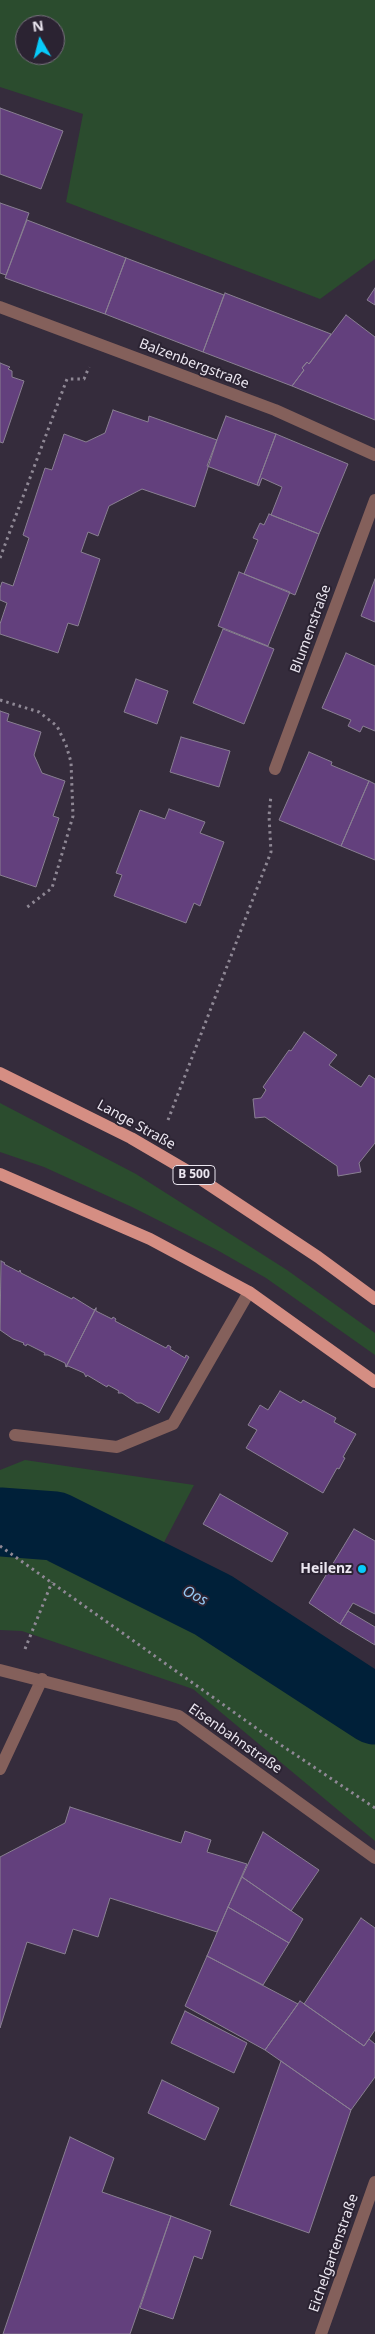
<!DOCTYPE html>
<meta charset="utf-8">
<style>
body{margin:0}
#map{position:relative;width:375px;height:2334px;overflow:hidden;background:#352c3c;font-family:"Noto Sans",sans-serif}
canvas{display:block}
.north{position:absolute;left:15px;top:15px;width:50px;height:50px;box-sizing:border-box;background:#2b2332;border:1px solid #78717e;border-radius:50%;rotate:352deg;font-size:14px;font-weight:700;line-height:20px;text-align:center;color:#ebe6f0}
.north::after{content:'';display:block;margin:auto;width:18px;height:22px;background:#08cbfa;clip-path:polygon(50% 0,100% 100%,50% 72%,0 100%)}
</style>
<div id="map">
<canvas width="375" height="2334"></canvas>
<div class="north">N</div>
</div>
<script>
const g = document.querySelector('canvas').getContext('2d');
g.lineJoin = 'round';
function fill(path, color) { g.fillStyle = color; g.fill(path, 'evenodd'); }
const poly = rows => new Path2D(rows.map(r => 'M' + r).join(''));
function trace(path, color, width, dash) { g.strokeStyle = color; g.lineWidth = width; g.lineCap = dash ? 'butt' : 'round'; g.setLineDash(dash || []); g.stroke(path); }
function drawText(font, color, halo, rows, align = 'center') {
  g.font = font + ' "Noto Sans",sans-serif'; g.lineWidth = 4; g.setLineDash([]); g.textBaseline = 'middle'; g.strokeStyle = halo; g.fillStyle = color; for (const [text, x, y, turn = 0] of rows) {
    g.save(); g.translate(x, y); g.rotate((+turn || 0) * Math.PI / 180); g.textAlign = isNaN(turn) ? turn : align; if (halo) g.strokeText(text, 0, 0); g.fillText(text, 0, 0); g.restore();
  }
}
const green = poly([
 [0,0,375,0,375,259,320,299,66,202,83,114,0,87],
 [25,25,55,25,55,55,25,55],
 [0,1103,136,1174,287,1270,375,1333,375,1355,266,1278,217,1250,132,1207,44,1167,0,1152],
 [25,1460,194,1485,160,1550,375,1680,375,1841,193,1689,22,1631,0,1630,0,1470]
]);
const river = poly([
 [0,1522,55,1526,213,1605,375,1710]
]);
const building = poly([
 [0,108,63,131,41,189,0,174,0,108],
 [0,203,29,213,6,275,0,273,0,203],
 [27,220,126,258,105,314,5,278,27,220],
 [126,258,224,295,203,352,105,314,126,258],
 [375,288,375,305,367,300,375,288],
 [225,293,331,334,309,364,307,362,302,368,304,370,292,386,203,352,225,293],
 [346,315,375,337,375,420,292,386,304,370,302,368,307,362,309,364,346,315],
 [0,363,10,367,8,369,12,371,12,377,24,381,3,443,0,442,0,363],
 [113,410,148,422,149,416,217,440,195,507,142,489,109,506,98,536,88,532,81,552,100,559,78,626,68,623,58,653,0,634,0,624,7,603,0,600,0,588,2,582,13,586,29,538,23,535,45,468,52,470,64,434,86,442,105,433,113,410],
 [226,416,276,434,257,485,207,466,226,416],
 [276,434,348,464,319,534,271,515,282,487,262,478,259,486,257,485,276,434],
 [269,514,319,534,295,595,244,574,258,540,253,538,260,523,264,525,269,514],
 [239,572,290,592,268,646,218,626,239,572],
 [375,579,375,622,361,616,375,579],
 [223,629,274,649,244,724,193,703,223,629],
 [346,653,375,666,375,731,363,726,360,732,348,726,351,720,322,708,346,653],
 [136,679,168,691,157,724,124,712,136,679],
 [0,711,9,714,7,721,41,732,34,755,42,773,65,781,53,816,59,818,36,887,0,875,0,711],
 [181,737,230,751,219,787,170,772,181,737],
 [309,752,332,762,331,765,369,781,341,846,279,820,309,752],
 [369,781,375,784,375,860,341,846,369,781],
 [169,809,205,822,200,833,224,842,200,906,194,903,186,923,114,896,122,875,116,873,140,810,165,819,169,809],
 [304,1032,337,1055,329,1065,361,1087,369,1075,375,1079,375,1143,359,1163,361,1172,338,1176,337,1166,265,1117,255,1118,253,1099,261,1098,266,1090,263,1087,289,1050,291,1051,304,1032],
 [1,1261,5,1263,4,1264,19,1272,20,1270,21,1273,72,1299,73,1297,94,1310,96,1308,66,1367,65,1363,48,1355,44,1355,45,1353,27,1344,26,1346,23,1344,24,1343,13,1339,0,1330,1,1261],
 [96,1308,96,1311,112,1319,113,1317,116,1319,115,1321,166,1348,168,1345,171,1347,170,1349,185,1358,186,1355,189,1357,159,1413,141,1403,137,1403,122,1393,118,1393,119,1391,108,1385,107,1387,87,1375,86,1377,84,1373,68,1366,66,1367,96,1308],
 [280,1391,301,1403,303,1400,336,1418,334,1422,356,1434,343,1457,345,1458,339,1469,337,1468,323,1493,246,1448,257,1430,248,1425,260,1405,268,1410,280,1391],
 [220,1494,288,1533,272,1562,203,1524,220,1494],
 [354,1529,375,1541,375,1614,353,1603,340,1624,309,1603,354,1529],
 [348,1611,375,1627,375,1645,340,1624,348,1611],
 [70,1807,181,1843,185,1831,211,1840,207,1852,247,1864,217,1932,110,1898,98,1937,73,1929,65,1954,27,1942,0,2028,0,1857,65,1823,70,1807],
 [263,1832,319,1870,291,1911,242,1877,263,1832],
 [242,1877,303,1919,289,1943,228,1907,242,1877],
 [228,1907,289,1943,263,1985,207,1956,228,1907],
 [361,1918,375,1928,375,2030,364,2046,304,2004,361,1918],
 [207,1956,298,2004,265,2050,185,2006,207,1956],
 [300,2001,364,2046,369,2039,375,2044,375,2077,351,2110,265,2050,300,2001],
 [185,2011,247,2043,234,2073,171,2043,185,2011],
 [281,2061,351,2110,309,2233,230,2205,281,2061],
 [162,2080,219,2108,205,2140,148,2113,162,2080],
 [70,2137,114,2158,102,2192,171,2216,130,2334,3,2334,70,2137],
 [171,2216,211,2231,202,2259,194,2256,173,2319,140,2308,171,2216]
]);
const path = poly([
 [0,558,67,379,84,379,89,367],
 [0,700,39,712,57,726,66,745,71,762,73,816,52,888,26,908],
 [168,1120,271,852,269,816,271,795],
 [0,1546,266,1735,375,1808],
 [25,1649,52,1582]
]);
const lane = poly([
 [15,1435,117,1447,173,1424,249,1292],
 [0,1769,42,1679]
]);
const street = poly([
 [0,307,275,410,375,455],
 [275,769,375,500],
 [0,1670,179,1716,375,1858],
 [321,2334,375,2182]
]);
const primary = poly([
 [0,1073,131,1138,196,1176,318,1257,375,1299],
 [0,1174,150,1239,249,1292,375,1382]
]);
const markers = [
 [362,1569,5,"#08cbfa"]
];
const shields = [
 [194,1175,42]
];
const shieldNames = [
 ["B 500",194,1175]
];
const streetNames = [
 ["Balzenbergstraße",194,364,21],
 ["Blumenstraße",311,629,-70],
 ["Lange Straße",136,1125,29],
 ["Eisenbahnstraße",235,1739,35],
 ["Eichelgartenstraße",334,2253,-71]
];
const poiNames = [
 ["Heilenz",352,1569]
];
const waterNames = [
 ["Oos",195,1596,27]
];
fill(green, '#2b4c2e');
trace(river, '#002039', 69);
fill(building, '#63407d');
trace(building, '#897f92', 1);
trace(path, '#8f8895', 3, [2.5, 4]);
trace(lane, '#84605b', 12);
trace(street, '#84605b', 12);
trace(primary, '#d58e83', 12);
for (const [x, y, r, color] of markers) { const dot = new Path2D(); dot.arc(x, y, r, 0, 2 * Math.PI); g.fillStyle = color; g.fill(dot); trace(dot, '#2b2332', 2); }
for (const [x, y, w] of shields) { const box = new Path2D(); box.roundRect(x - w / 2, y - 9.5, w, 19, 4); g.fillStyle = '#2b2332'; g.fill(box); trace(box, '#ebe6f0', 1); }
drawText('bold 12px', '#ebe6f0', null, shieldNames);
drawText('14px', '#ebe6f0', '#2b2332', streetNames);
drawText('bold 14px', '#ebe6f0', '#2b2332', poiNames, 'right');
drawText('italic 15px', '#96c9f4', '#2b2332', waterNames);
</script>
